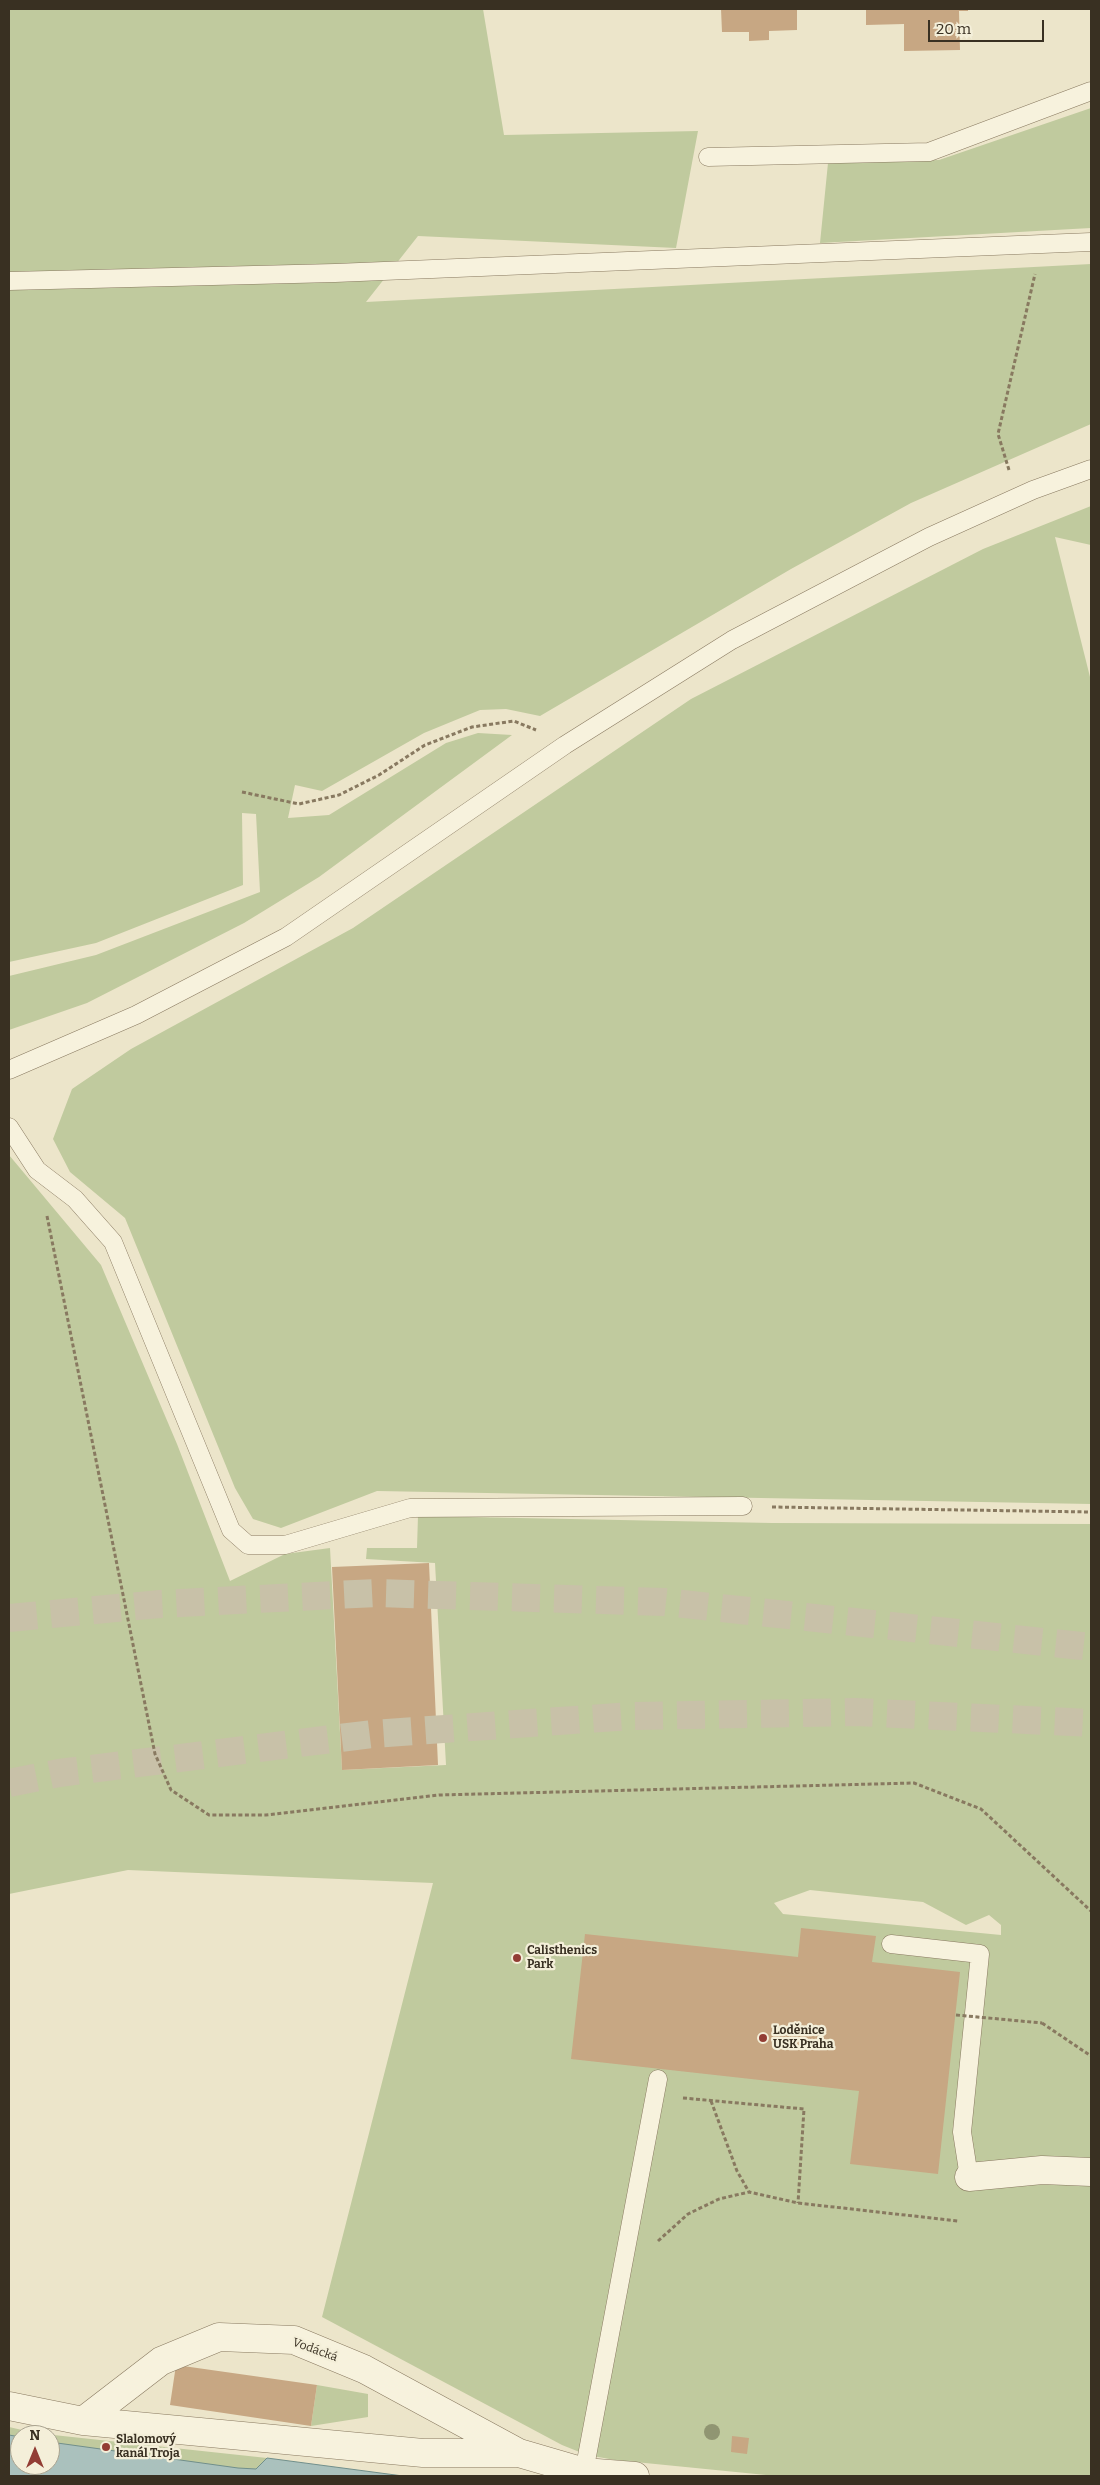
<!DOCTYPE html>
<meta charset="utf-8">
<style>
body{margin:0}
#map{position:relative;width:1100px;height:2485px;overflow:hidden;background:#ece5ca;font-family:Bitter,serif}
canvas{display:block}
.frame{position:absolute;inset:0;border:10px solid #393022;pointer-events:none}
.north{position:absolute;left:10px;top:2425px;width:50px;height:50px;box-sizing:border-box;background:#f4efd9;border:1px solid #a9a390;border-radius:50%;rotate:0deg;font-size:14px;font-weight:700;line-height:20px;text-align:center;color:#393022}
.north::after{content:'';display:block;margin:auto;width:18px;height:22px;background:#923d34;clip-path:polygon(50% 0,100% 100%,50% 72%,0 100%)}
.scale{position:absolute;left:928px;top:20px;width:116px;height:22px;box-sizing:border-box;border:2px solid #393022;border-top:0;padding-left:6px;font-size:15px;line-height:18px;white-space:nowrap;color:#393022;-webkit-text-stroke:4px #f4efd9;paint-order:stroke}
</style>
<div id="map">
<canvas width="1100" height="2485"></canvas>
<div class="frame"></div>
<div class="north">N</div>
<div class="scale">20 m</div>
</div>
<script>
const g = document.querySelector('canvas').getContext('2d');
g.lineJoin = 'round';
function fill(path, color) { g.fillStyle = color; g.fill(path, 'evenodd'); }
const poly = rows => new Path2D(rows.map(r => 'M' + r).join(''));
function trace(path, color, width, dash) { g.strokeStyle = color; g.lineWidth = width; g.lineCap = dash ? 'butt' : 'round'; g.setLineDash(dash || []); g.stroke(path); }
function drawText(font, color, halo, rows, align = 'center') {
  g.font = font + ' Bitter,serif'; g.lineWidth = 4.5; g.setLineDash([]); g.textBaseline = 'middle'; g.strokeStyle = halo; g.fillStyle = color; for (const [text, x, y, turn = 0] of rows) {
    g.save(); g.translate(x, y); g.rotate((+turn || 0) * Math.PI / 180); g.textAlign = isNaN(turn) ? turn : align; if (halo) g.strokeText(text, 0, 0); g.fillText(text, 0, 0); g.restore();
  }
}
const green = poly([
 [9,9,483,9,504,135,698,131,676,248,418,236,366,302,1091,264,1091,424,911,503,791,569,540,716,506,709,480,710,424,733,322,791,295,785,288,818,329,815,446,743,478,733,512,735,319,877,244,923,87,1003,9,1030,9,976,96,955,260,892,256,814,242,813,243,885,96,943,9,962],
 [1091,108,1091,228,820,243,828,163,939,160],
 [1091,506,1091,545,1055,537,1091,681,1091,1504,377,1491,281,1528,253,1519,235,1488,125,1218,70,1172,53,1139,72,1089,131,1049,353,928,691,699,983,549],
 [9,1155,101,1265,177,1444,230,1581,285,1554,330,1548,342,1770,446,1765,435,1563,366,1559,367,1548,417,1548,418,1516,772,1523,1091,1524,1091,2476,776,2476,615,2460,587,2455,562,2445,322,2317,433,1883,128,1870,9,1894],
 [810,1890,923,1902,966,1925,989,1915,1001,1925,1001,1935,783,1914,774,1903],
 [317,2385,368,2394,368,2417,311,2426],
 [9,2427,35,2433,267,2458,256,2469,254,2476,9,2476],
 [20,2435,50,2435,50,2465,20,2465]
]);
const water = poly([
 [9,2435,20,2437,20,2465,50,2465,50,2442,238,2468,256,2469,267,2458,403,2476,9,2476,9,2435]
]);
const building = poly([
 [721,9,797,9,797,30,769,31,769,40,749,41,749,32,722,32],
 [866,9,968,9,968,11,959,11,960,50,904,51,904,24,866,25],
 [429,1563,438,1765,342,1770,332,1567],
 [801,1928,876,1936,872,1962,960,1972,938,2174,850,2164,859,2091,571,2059,585,1934,798,1957],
 [176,2365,317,2385,311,2426,170,2405],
 [732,2436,749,2438,747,2454,731,2452]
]);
const highwayTunnel = poly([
 [9,1618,160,1604,375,1593,664,1602,1091,1647],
 [9,1783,59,1773,372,1734,631,1716,855,1712,1091,1723]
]);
const path = poly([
 [1009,470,998,434,1035,274],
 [242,792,299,804,339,795,379,775,425,745,472,727,514,721,536,730],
 [47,1216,155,1754,171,1790,209,1815,266,1815,439,1795,914,1783,981,1809,1091,1911],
 [772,1507,1091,1512],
 [1042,2023,1091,2056],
 [683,2098,804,2109,798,2203],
 [711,2101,737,2171,749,2192],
 [658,2241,688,2214,719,2199,749,2192,798,2203,958,2221]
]);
const lane = poly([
 [708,157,929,152,1091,91],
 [9,281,335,273,1091,242],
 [9,1070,136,1015,286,937,565,745,732,640,929,537,1033,490,1091,469],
 [9,1127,37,1170,75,1199,113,1242,231,1530,248,1545,285,1545,410,1508,743,1506],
 [891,1944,980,1954,962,2132,969,2177],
 [584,2472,658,2079]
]);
const street = poly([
 [969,2177,1042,2170,1091,2172],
 [9,2406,83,2421,161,2361,219,2337,294,2340,364,2369,519,2453,584,2472,635,2476],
 [83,2421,423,2453,515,2453]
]);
const pathBridge = poly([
 [956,2015,1042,2023]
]);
const trees = [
 [712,2432]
];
const markers = [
 [517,1958,5,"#923d34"],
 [763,2038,5,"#923d34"],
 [106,2447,5,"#923d34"]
];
const poiNames = [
 ["Calisthenics",527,1951],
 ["Park",527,1965],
 ["Loděnice",773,2031],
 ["USK Praha",773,2045],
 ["Slalomový",116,2440],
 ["kanál Troja",116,2454]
];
const streetNames = [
 ["Vodácká",315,2350,20]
];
fill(green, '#c0ca9e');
fill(water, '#aac1bd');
trace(water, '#718f8b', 1);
fill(building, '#c7a783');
trace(highwayTunnel, '#c8c1a8', 28, [28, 14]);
trace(lane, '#887960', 19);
trace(street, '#887960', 29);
trace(path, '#887960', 3, [4, 2.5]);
trace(lane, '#f7f2dd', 18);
trace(street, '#f7f2dd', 28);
trace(pathBridge, '#887960', 3, [4, 2.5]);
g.fillStyle = '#909572';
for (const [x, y] of trees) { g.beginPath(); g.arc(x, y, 8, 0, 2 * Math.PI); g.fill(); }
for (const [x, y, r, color] of markers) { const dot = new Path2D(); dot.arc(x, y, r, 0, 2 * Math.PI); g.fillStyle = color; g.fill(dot); trace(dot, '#f4efd9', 2); }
drawText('bold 12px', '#393022', '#f4efd9', poiNames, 'left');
drawText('12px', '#393022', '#f4efd9', streetNames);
</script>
